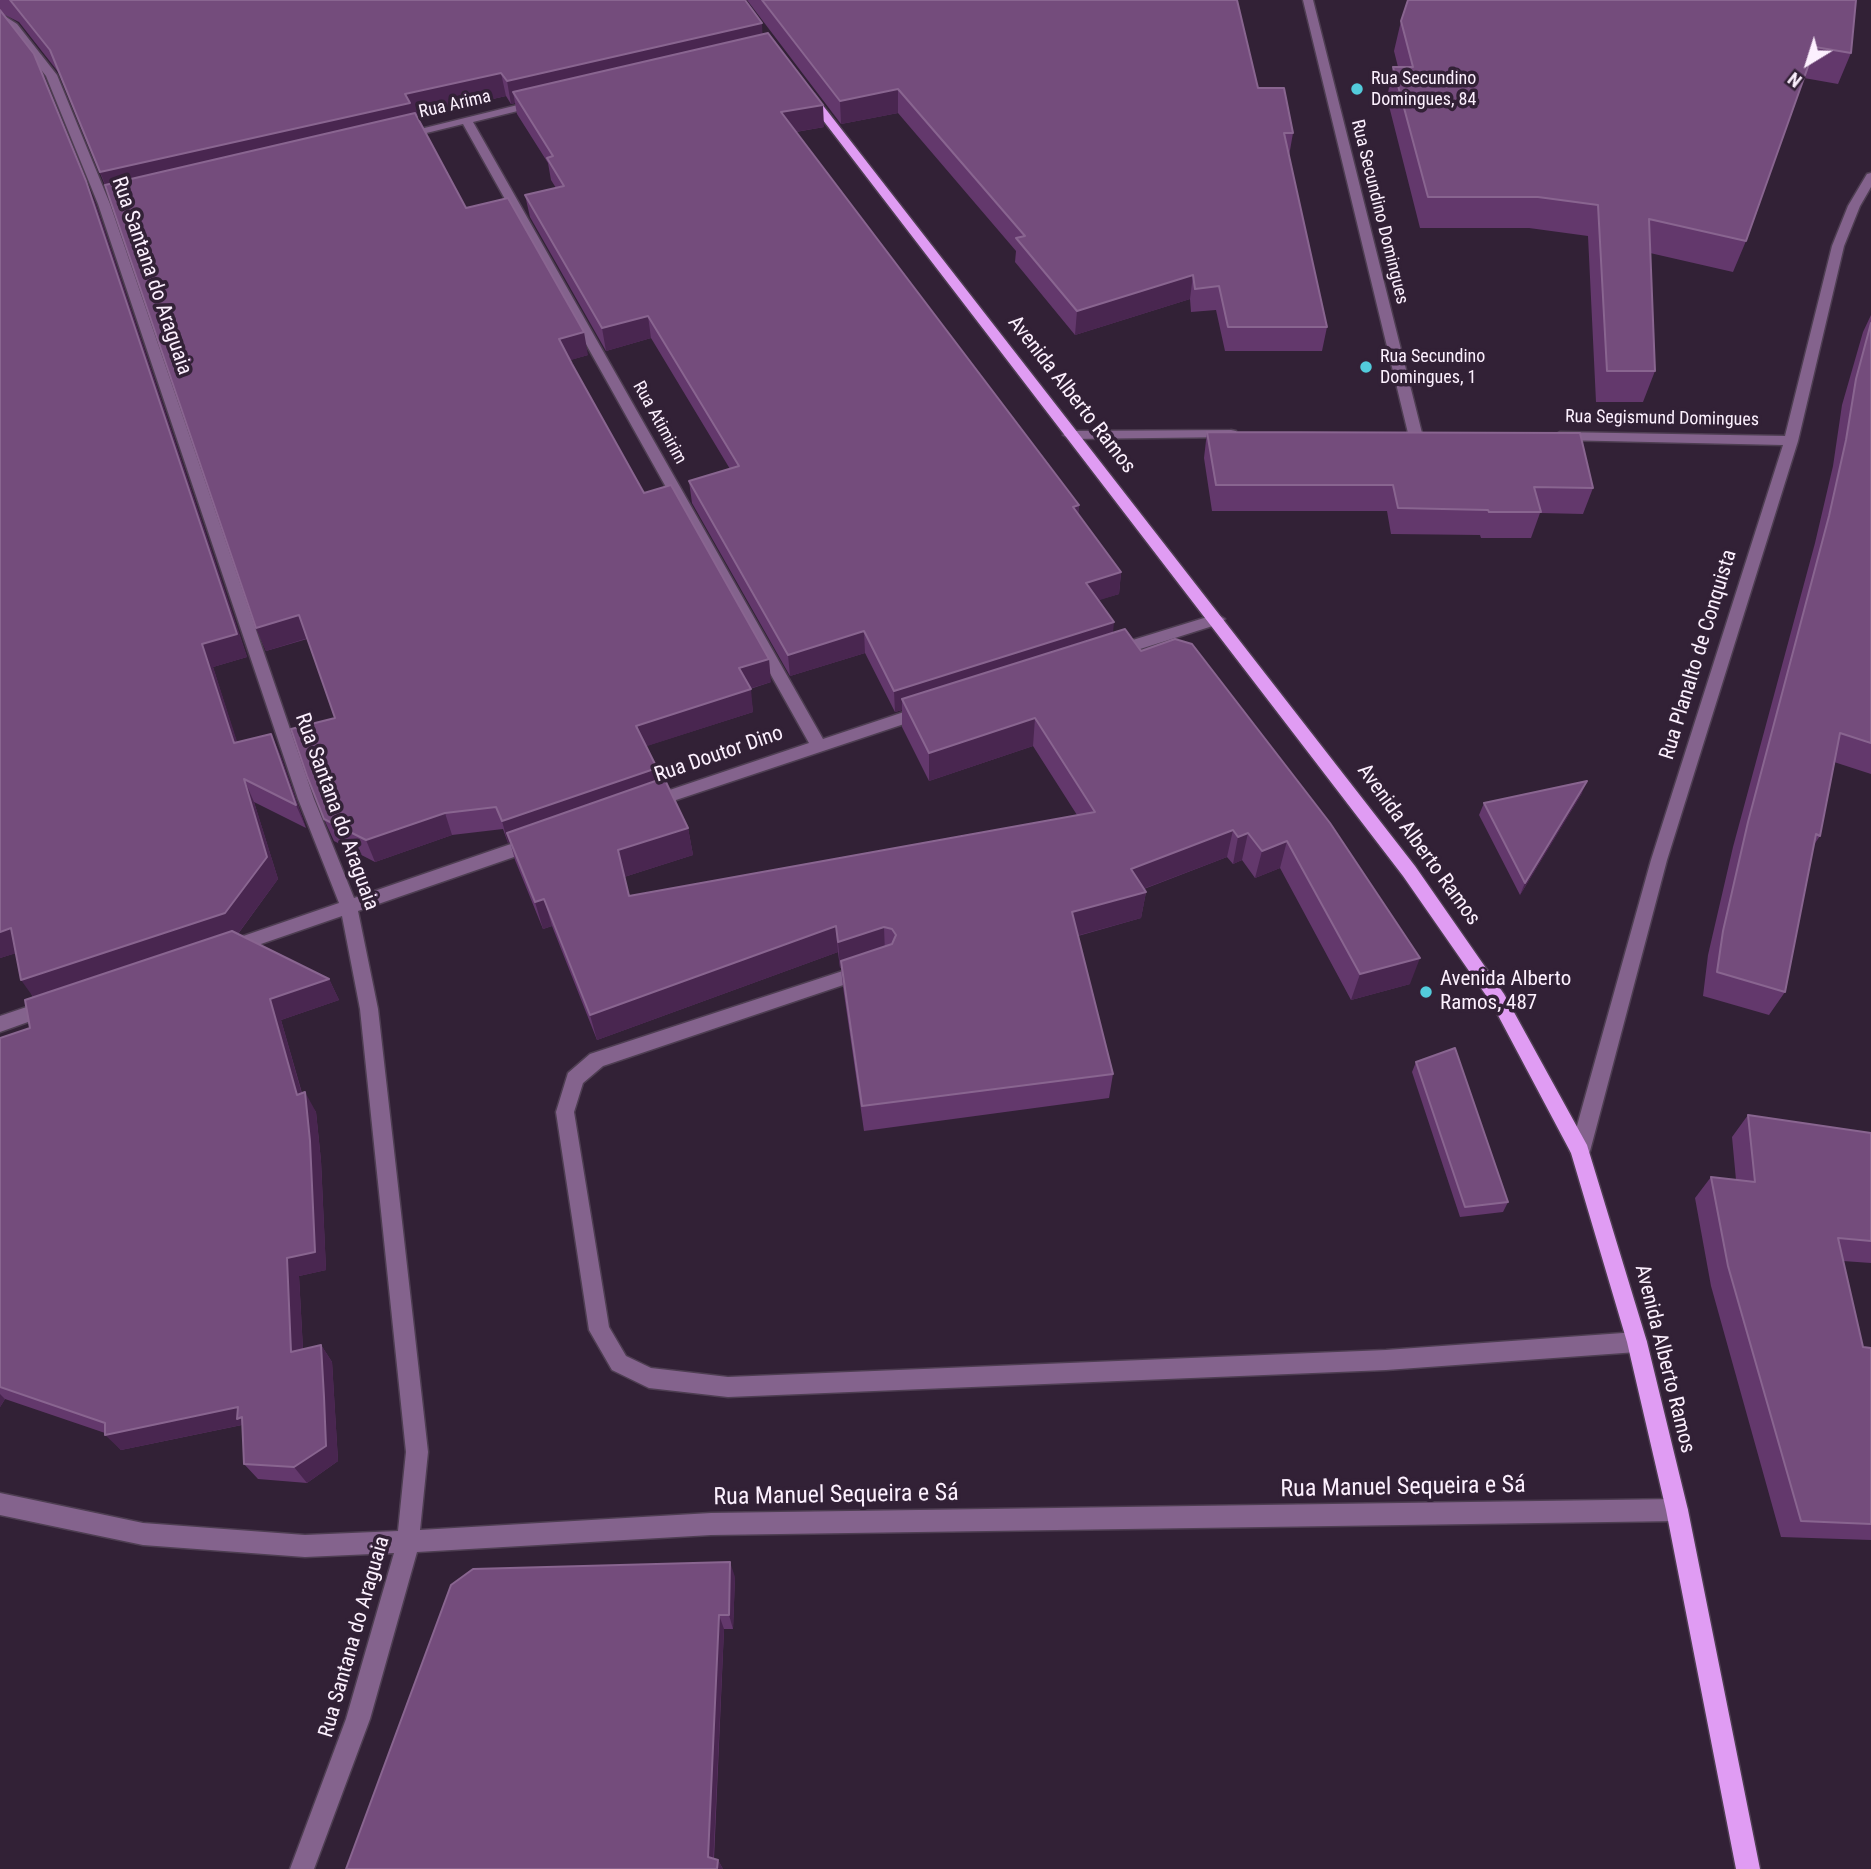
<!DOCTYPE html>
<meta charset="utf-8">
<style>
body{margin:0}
#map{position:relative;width:1871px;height:1869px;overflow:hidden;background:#322136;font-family:"Roboto Condensed",sans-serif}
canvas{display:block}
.north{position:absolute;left:1773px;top:28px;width:70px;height:70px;-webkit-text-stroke:5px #322136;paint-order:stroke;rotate:218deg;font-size:19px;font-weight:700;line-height:28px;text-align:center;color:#fcf0fe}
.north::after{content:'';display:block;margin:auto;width:24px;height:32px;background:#fcf0fe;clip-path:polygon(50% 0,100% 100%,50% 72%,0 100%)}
</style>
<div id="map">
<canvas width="1871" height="1869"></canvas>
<div class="north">N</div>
</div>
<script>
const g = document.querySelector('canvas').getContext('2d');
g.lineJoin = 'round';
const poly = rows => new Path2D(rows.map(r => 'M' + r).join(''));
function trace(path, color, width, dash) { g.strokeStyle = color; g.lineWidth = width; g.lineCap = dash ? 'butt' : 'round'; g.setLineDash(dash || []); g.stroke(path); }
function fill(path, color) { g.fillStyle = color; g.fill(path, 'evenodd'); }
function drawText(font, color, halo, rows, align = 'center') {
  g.font = font + ' "Roboto Condensed",sans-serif'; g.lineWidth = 7; g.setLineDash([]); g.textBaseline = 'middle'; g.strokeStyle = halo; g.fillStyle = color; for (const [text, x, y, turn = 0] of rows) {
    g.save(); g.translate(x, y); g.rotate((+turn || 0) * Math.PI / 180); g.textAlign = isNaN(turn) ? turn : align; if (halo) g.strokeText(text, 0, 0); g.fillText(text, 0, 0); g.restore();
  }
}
const minor = poly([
 [1303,0,1313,0,1422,433,1415,437,1408,433,1303,0],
 [0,13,17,24,57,75,110,204,314,799,354,898,534,836,540,838,542,843,540,848,358,911,378,1009,428,1452,420,1530,711,1513,1677,1499,1685,1502,1688,1510,1685,1518,1677,1521,711,1535,417,1552,370,1719,314,1869,290,1869,346,1719,394,1553,305,1557,143,1545,0,1515,0,1493,143,1523,305,1535,398,1531,406,1452,360,1009,342,916,229,955,223,953,220,948,223,943,339,903,298,799,98,204,46,76,9,28,0,21,0,13],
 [538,100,544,103,542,105,473,122,823,739,925,705,933,711,931,715,655,807,643,807,641,803,643,799,809,743,463,124,402,139,396,135,538,100],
 [1871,173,1871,187,1860,206,1844,246,1798,441,1667,860,1590,1151,1587,1157,1580,1159,1573,1157,1570,1151,1651,860,1783,445,1560,440,1553,436,1560,432,1785,436,1832,246,1848,206,1867,174,1871,173],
 [1231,430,1236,431,1236,437,1070,439,1063,435,1070,431,1231,430],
 [1217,614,1225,619,1222,623,1115,657,1107,651,1110,647,1217,614],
 [864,964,870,966,873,971,870,976,603,1066,583,1083,574,1112,609,1327,626,1356,651,1368,728,1377,1386,1350,1637,1332,1644,1335,1647,1342,1644,1349,1637,1352,1386,1370,728,1397,649,1388,612,1370,589,1330,556,1112,568,1073,590,1054,864,964],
 [50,999,56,1002,59,1007,56,1012,0,1032,0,1016,50,999]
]);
const major = poly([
 [806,94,814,94,1415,866,1504,994,1587,1145,1647,1342,1688,1510,1760,1869,1736,1869,1666,1510,1627,1342,1571,1153,1492,1004,1403,876,806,98,806,94]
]);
const wall = poly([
 [0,0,745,0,762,23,762,34,824,127,796,132,1079,505,1078,514,1121,572,1119,594,1098,600,1113,633,1141,651,1410,984,1351,1000,1280,868,1255,878,1242,860,1233,864,1227,857,1144,889,1146,892,1141,918,1078,936,1113,1074,1109,1098,864,1131,843,987,841,968,840,968,838,952,597,1040,552,926,543,929,515,860,510,842,508,843,503,829,452,835,375,862,334,841,324,819,335,718,307,639,266,651,256,628,105,185,59,73,19,22,3,14,96,205,247,657,213,667,237,743,271,734,281,757,306,828,254,802,278,879,238,934,329,979,339,1000,281,1020,302,1093,316,1112,321,1161,326,1270,299,1276,303,1350,321,1345,332,1362,338,1461,307,1483,258,1479,244,1464,242,1425,121,1450,105,1433,5,1399,0,1407,0,1038,30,1028,33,998,16,953,0,958],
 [506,96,511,104,515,103,517,114,548,163,551,180,556,188,525,195,530,217,606,351,651,338,730,469,689,481,692,503,790,676,865,653,895,712,902,710,902,727,929,781,1033,746,1077,815,629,896,624,877,693,855,688,828,659,780,646,746,753,712,750,689,771,682,644,493,570,360,588,355,466,208,417,116],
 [747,0,1237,0,1258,88,1293,133,1289,156,1327,327,1322,351,1225,351,1216,310,1191,312,1190,299,1075,335,1015,262,1016,251,898,113,841,124],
 [1856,0,1851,53,1838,84,1804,78,1746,241,1733,272,1650,253,1655,371,1643,402,1596,402,1588,236,1529,228,1420,228,1387,98,1393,67,1398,67,1394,51,1401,21],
 [1871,315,1871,774,1834,762,1820,836,1813,846,1785,992,1769,1015,1703,996,1708,955,1733,847,1815,543,1833,466,1842,405,1863,332],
 [1207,432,1593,488,1583,514,1540,513,1531,538,1481,538,1480,535,1391,534,1387,511,1212,511,1204,458],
 [1582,793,1520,895,1479,815,1484,803],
 [1416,1062,1508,1202,1503,1212,1460,1217,1412,1072],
 [1748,1115,1871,1133,1871,1263,1843,1261,1863,1347,1871,1348,1871,1540,1781,1537,1711,1286,1695,1198,1711,1177,1736,1180,1732,1137],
 [735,1577,733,1629,724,1629,714,1859,718,1860,723,1869,346,1869]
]);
const shadedWall = poly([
 [762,23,763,46,513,92,515,103,511,104,507,81],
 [34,54,96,205,247,657,213,667,245,766,234,743,202,644],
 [501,73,506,96,413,117,110,196,100,172,405,94],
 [898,89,898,113,841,124,840,101],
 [823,105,824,127,783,134,781,112],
 [1193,275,1190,299,1075,335,1077,311],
 [648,316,651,338,606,351,602,328],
 [584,332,588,355,564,362,559,339],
 [1079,505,1077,527,1073,507],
 [1121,572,1119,594,1084,605,1086,583],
 [299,615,308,638,266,651,256,628],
 [1114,622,1112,644,902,699,902,710,895,712,894,691],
 [864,631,865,653,790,676,788,655],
 [769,659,771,682,742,691,739,668],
 [751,689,753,712,641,748,636,726],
 [1035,718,1033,746,929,781,929,753],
 [271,734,281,757,306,828,296,805],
 [657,768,661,790,507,833,510,842,508,843,502,821],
 [244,779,254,802,278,879,237,935,36,1001,21,980],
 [1587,781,1582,793,1520,895,1525,883],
 [445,813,452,835,375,862,366,840],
 [688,828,693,855,624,877,618,850],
 [1233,830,1227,857,1127,895,1131,869],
 [1248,833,1242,860,1233,864,1238,837],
 [1287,841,1280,868,1255,878,1262,851],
 [1146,892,1141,918,1069,938,1072,912],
 [544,899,552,926,543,929,535,902],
 [836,926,838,952,597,1040,590,1015],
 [884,927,885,954,840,968,838,942],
 [11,928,26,950,0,958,0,932],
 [1420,958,1410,984,1351,1000,1360,974],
 [329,979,339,1000,281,1020,307,1112,305,1092,316,1112,321,1161,326,1270,299,1276,304,1369,291,1352,287,1258,297,1095,270,999],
 [321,1345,332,1362,338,1461,307,1483,294,1467],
 [0,1394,5,1399,0,1407],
 [238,1407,251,1423,121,1450,105,1435],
 [730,1562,735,1577,733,1629,729,1615],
 [719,1615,724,1629,713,1866,708,1857],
 [718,1860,723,1869,717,1869]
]);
const building = poly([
 [10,0,745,0,762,23,507,81,501,73,405,94,410,103,100,172,50,50,10,0],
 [762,0,1237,0,1258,88,1284,88,1293,133,1284,133,1327,327,1228,327,1219,286,1195,289,1193,275,1077,311,1016,238,1025,236,898,89,840,101,762,0],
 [1408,0,1856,0,1851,53,1815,47,1746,241,1649,219,1655,371,1607,371,1598,205,1538,197,1428,197,1393,67,1413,67,1401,21,1408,0],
 [0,10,34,54,86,181,237,634,202,644,234,743,271,734,296,805,244,779,267,857,225,913,21,980,11,928,0,932,0,10],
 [768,33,823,105,781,112,1079,505,1073,507,1121,572,1086,583,1114,622,894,691,864,631,788,655,689,481,739,466,648,316,602,328,525,195,564,186,547,158,553,156,513,92,768,33],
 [415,113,466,208,508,198,584,332,559,339,572,364,644,493,671,485,769,659,739,668,751,689,636,726,657,768,502,821,496,807,445,813,366,840,324,819,307,776,291,729,335,718,299,615,256,628,105,185,415,113],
 [1871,323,1871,743,1840,733,1820,836,1816,834,1785,992,1717,972,1723,931,1748,822,1829,516,1846,440,1856,379,1871,323],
 [1207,432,1580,433,1593,488,1534,487,1541,512,1489,512,1488,510,1398,508,1393,485,1216,485,1207,432],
 [1125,629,1141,651,1175,639,1192,644,1330,823,1420,958,1360,974,1287,841,1262,851,1248,833,1238,837,1233,830,1131,869,1146,892,1072,912,1113,1074,862,1106,841,961,892,944,896,935,892,929,884,927,838,942,836,926,590,1015,544,899,535,902,507,833,664,778,688,828,618,850,629,896,1095,812,1035,718,929,753,902,699,1125,629],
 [1587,781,1525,883,1484,803,1587,781],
 [232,931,329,979,270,999,297,1095,305,1092,310,1141,315,1252,287,1258,291,1352,321,1345,324,1397,326,1446,294,1467,244,1464,242,1417,237,1419,238,1407,105,1435,105,1423,0,1387,0,1038,30,1028,25,1000,232,931],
 [1455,1048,1508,1202,1465,1207,1416,1062,1455,1048],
 [1748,1115,1871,1133,1871,1241,1838,1238,1863,1347,1871,1348,1871,1524,1801,1521,1728,1266,1711,1177,1755,1182,1748,1115],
 [730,1562,729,1615,719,1615,708,1857,718,1860,717,1869,346,1869,451,1585,473,1569,730,1562]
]);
const markers = [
 [1357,89,7,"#53cbdb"],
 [1366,367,7,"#53cbdb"],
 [1426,992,7,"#53cbdb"]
];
const farPoinames = [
 ["Rua Secundino",1371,79],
 ["Domingues, 84",1371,100],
 ["Rua Secundino",1380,357],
 ["Domingues, 1",1380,378]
];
const farStreetnames = [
 ["Rua Arima",455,105,-13],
 ["Rua Secundino Domingues",1379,212,76],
 ["Rua Segismund Domingues",1662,419,1],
 ["Rua Atimirim",659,423,61]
];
const streetNames = [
 ["Rua Santana do Araguaia",151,276,71],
 ["Avenida Alberto Ramos",1071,395,52],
 ["Rua Planalto de Conquista",1699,655,-73],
 ["Rua Doutor Dino",719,755,-19],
 ["Rua Santana do Araguaia",336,812,70],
 ["Avenida Alberto Ramos",1418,845,54],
 ["Avenida Alberto Ramos",1664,1359,76],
 ["Rua Santana do Araguaia",355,1637,-74]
];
const poiNames = [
 ["Avenida Alberto",1440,980],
 ["Ramos, 487",1440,1004]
];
const nearStreetnames = [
 ["Rua Manuel Sequeira e Sá",1403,1488,-1],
 ["Rua Manuel Sequeira e Sá",836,1496,-1]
];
trace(minor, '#4e3e52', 3);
trace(major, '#4e3e52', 3);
fill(minor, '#84638d');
fill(major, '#e09cf3');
fill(wall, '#63386c');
fill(shadedWall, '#492650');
fill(building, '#744c7c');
trace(building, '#896590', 2);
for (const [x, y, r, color] of markers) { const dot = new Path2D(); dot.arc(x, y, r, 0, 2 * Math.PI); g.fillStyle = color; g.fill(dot); trace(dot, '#322136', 2.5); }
drawText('18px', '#fcf0fe', '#322136', farPoinames, 'left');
drawText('18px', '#fcf0fe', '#322136', farStreetnames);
drawText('21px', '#fcf0fe', '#322136', streetNames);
drawText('21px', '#fcf0fe', '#322136', poiNames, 'left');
drawText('24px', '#fcf0fe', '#322136', nearStreetnames);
</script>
